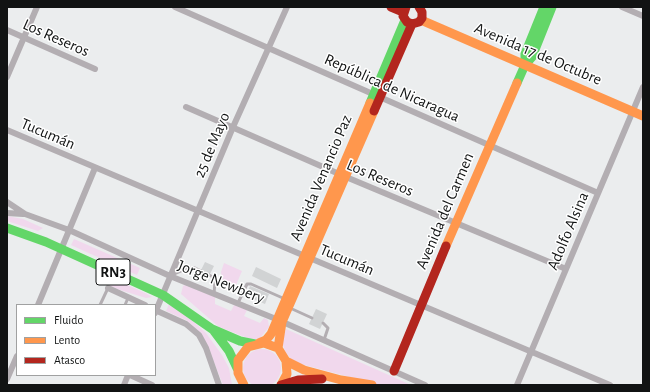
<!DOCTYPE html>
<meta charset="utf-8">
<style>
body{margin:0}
#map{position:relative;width:650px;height:392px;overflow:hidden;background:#ebedee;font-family:"Alegreya Sans",sans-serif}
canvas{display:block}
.frame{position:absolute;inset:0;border:8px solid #111313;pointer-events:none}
.legend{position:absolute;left:16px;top:304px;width:140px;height:72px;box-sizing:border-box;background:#fff;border:1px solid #a0a1a1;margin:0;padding:5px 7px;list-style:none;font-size:12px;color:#111313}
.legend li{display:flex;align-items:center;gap:8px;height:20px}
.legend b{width:20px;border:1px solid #a0a1a1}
</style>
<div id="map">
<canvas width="650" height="392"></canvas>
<div class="frame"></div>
<ul class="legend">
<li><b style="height:5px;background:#63d668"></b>Fluido</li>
<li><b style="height:5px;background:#ff974d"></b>Lento</li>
<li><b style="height:5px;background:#b3261e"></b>Atasco</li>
</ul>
</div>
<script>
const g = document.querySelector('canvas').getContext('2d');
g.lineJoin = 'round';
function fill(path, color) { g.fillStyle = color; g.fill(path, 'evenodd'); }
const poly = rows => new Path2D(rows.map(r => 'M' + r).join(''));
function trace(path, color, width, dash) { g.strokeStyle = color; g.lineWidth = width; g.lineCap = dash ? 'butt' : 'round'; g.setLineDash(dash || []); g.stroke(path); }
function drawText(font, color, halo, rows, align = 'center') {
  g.font = font + ' "Alegreya Sans",sans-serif'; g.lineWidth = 3; g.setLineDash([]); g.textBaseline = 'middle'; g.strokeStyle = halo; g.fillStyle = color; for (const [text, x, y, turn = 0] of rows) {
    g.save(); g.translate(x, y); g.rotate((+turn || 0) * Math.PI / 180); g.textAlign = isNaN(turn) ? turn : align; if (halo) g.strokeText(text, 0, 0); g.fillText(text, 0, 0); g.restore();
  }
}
const green = poly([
 [7,216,23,219,43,228,38,231,7,221],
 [74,239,140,268,137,275,71,245],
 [224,263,242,271,233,292,223,288,221,272],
 [106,275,147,294,152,297,146,298,120,290,103,283],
 [185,285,215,297,215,304,231,311,234,305,247,310,244,316,260,323,264,318,268,320,269,327,260,338,253,340,219,327,181,294,183,286],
 [169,304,185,314,206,333,222,355,229,368,232,385,223,385,208,347,201,333,186,320,166,311],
 [286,329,411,385,380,385,293,362,285,351,282,342],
 '243 368a19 19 0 1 1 38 0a19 19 0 1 1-38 0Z'
]);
const building = poly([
 [205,262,214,266,208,278,199,274],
 [256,267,281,279,277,288,252,276],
 [250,286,269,294,265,304,246,296],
 [316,309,327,314,320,329,309,324]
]);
const lane = poly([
 [172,275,188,268,195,268,213,277,215,281,214,294],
 [238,303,247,284,251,284,285,299],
 [100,305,108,288],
 [125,305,128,298],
 [290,308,312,318],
 [323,323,328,328,324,340]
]);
const street = poly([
 [175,7,598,193],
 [622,7,643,16],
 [7,30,95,69],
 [7,77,37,7],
 [186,107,346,177,566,269],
 [7,130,610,385],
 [7,202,25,214,69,230,170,276,276,319,425,385],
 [7,213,23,214],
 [108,288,145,305],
 [38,305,95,168],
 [155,310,186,324,199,335,206,348,219,385],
 [155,313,233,127,287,7],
 [130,375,152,385],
 [7,379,17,356],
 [124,385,128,375],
 [517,385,643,87]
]);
const fast = poly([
 [525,65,525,54,544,7],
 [517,83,525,65,532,57,552,7],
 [370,103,405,20],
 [7,228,46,242,163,295,212,329,240,341,255,344],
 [214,331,229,351,237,368]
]);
const slow = poly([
 [421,20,643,116],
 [446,246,517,83],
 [259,343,266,340,271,334,370,103],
 [278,348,282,322,374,111],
 [286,361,304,370,341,380,372,385],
 [244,385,238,373,238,360,248,347,264,343,278,348,286,361,287,374,281,385]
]);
const jam = poly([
 [391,7,403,12],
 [406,7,403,16,407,22,412,24,419,22,422,18,422,12,419,7],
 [374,111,412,24],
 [394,371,446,246],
 [281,385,298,380,322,379]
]);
const shields = [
 [113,272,34]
];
const shieldNames = [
 ["RN3",113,272]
];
const streetNames = [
 ["Los Reseros",56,38,24],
 ["Avenida 17 de Octubre",538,54,23],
 ["República de Nicaragua",392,88,24],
 ["Tucumán",48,134,23],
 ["25 de Mayo",212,145,-67],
 ["Avenida Venancio Paz",321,178,-67],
 ["Los Reseros",380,178,23],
 ["Avenida del Carmen",445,211,-67],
 ["Adolfo Alsina",568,231,-67],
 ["Tucumán",347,260,23],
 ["Jorge Newbery",221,282,22]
];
fill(green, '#f1d8ed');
fill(building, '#d1d3d4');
trace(lane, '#b3aeb2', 3);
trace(street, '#b3aeb2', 6);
trace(fast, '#63d668', 9);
trace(slow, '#ff974d', 9);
trace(jam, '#b3261e', 9);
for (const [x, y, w] of shields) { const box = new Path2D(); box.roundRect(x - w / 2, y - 13, w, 26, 3); g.fillStyle = '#fff'; g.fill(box); trace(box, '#111313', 1); }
drawText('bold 15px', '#111313', null, shieldNames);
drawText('16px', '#111313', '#fff', streetNames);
</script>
